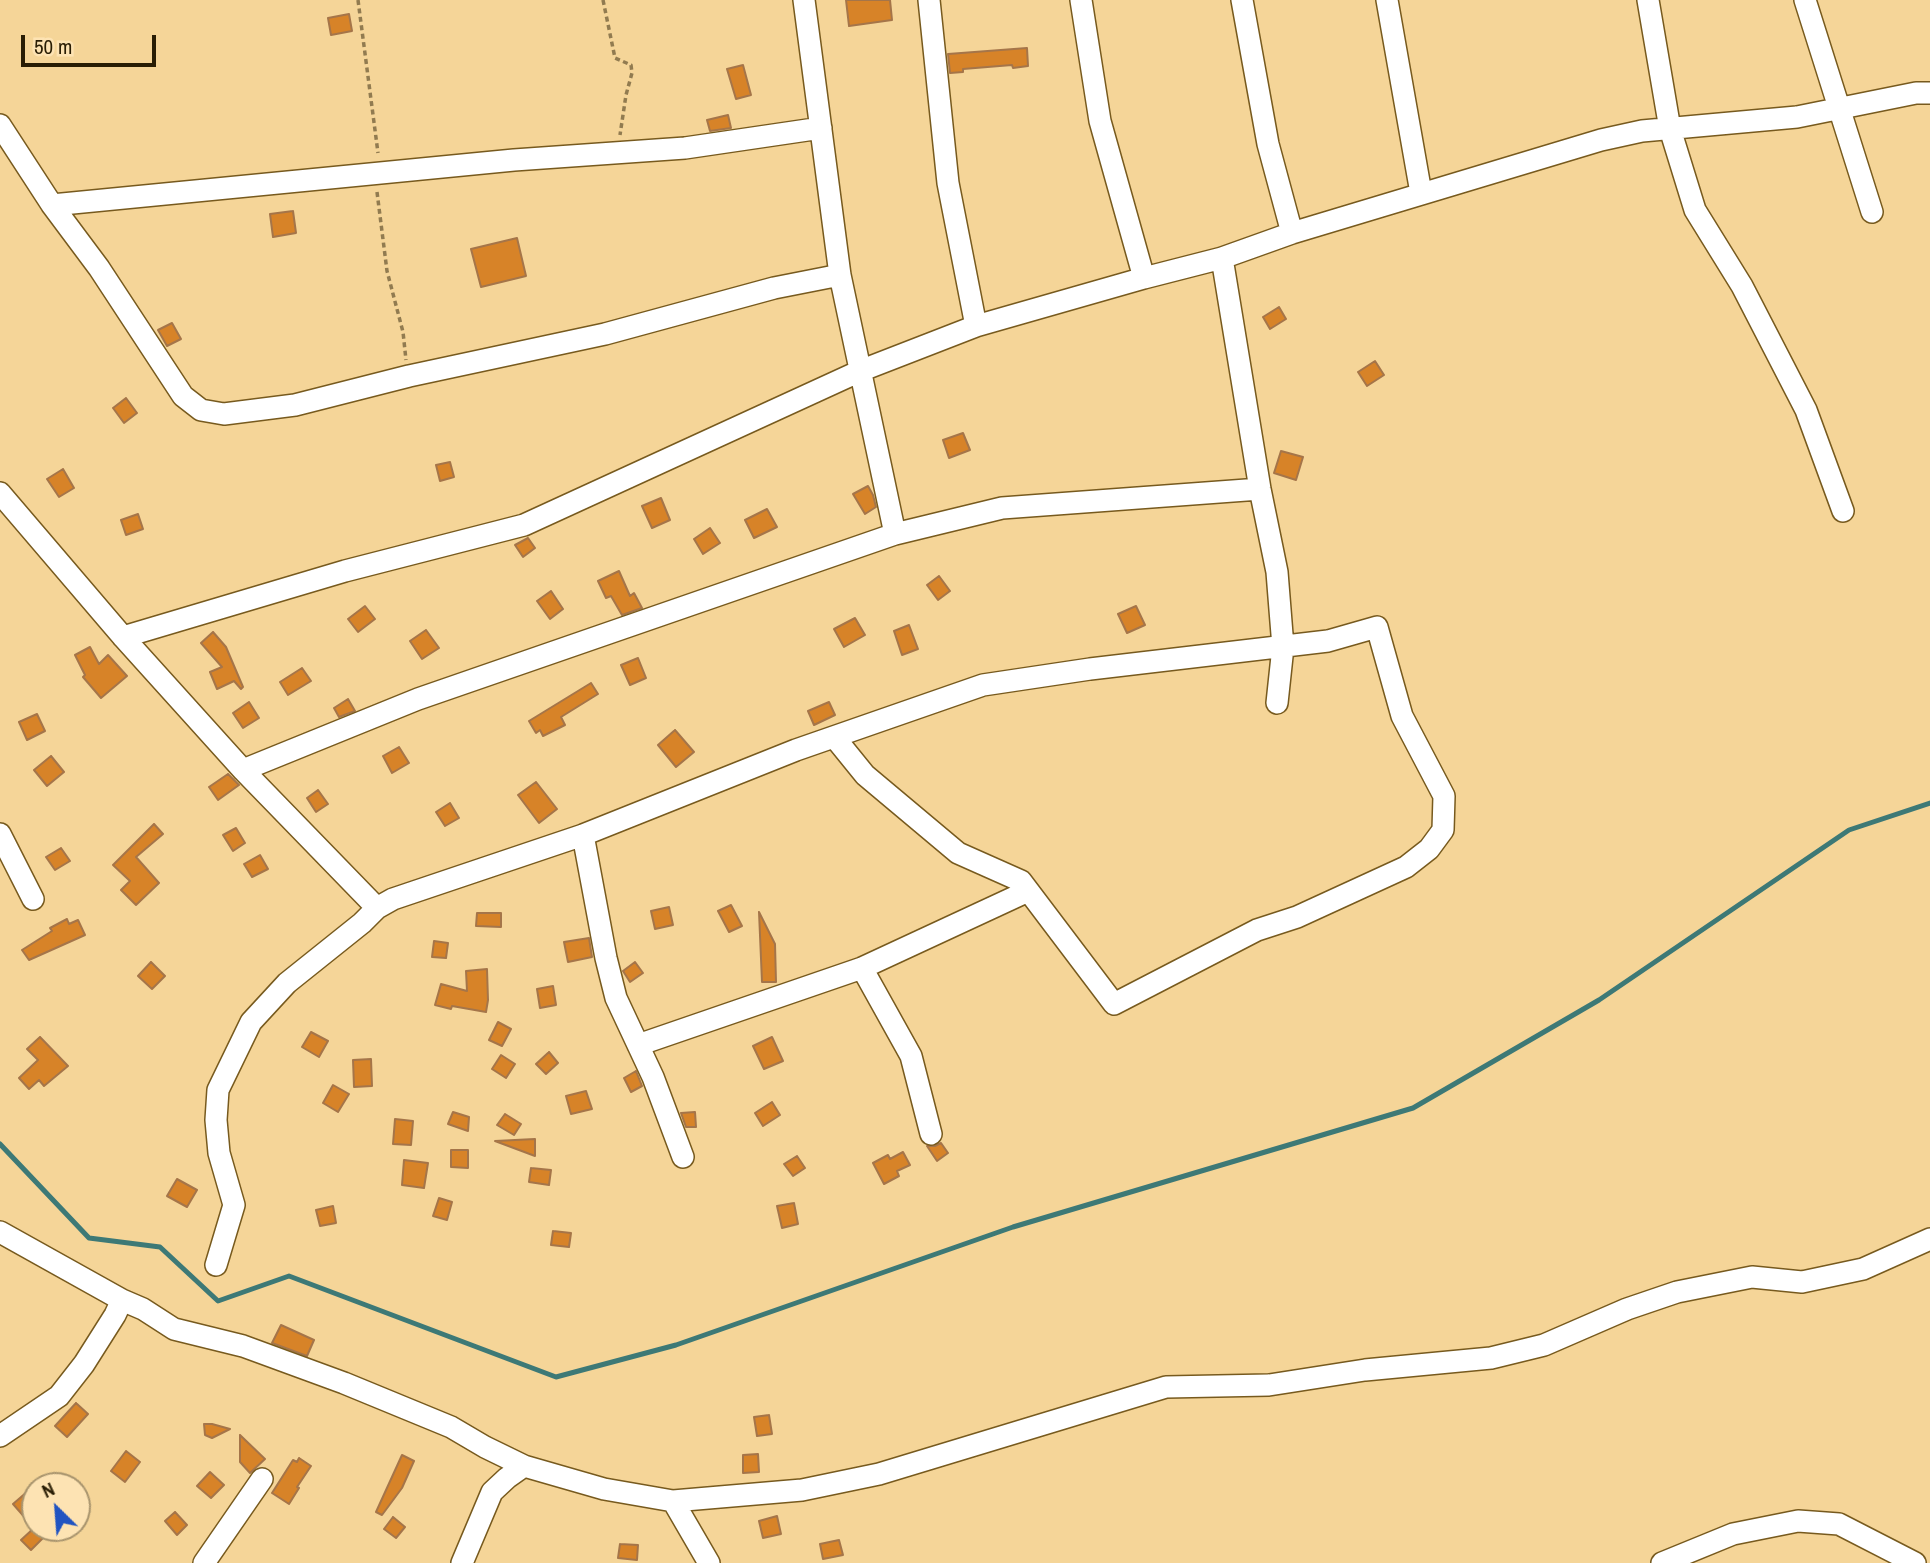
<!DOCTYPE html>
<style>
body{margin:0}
#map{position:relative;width:1930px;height:1563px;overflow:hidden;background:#f5d598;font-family:"Archivo Narrow",sans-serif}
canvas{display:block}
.north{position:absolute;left:21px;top:1472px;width:70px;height:70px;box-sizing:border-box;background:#fde3b3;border:2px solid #a8946d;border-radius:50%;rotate:335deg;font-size:19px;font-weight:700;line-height:28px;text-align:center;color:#291d04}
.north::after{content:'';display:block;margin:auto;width:24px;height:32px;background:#2154c1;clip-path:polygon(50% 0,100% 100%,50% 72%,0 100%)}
.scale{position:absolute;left:21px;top:35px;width:135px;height:32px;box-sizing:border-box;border:4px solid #291d04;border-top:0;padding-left:9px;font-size:21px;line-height:24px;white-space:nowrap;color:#291d04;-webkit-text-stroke:5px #fde3b3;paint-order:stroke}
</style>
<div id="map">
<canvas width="1930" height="1563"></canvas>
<div class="north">N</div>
<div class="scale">50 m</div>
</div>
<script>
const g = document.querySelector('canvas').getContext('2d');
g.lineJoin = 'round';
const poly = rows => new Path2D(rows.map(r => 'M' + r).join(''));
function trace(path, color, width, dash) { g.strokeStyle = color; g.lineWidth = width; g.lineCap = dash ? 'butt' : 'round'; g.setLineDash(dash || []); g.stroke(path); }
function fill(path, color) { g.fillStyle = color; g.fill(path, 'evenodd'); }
const stream = poly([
 [0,1144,89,1238,160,1247,218,1301,289,1276,556,1377,676,1345,1013,1227,1413,1108,1599,1000,1849,830,1930,803]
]);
const building = poly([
 [846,0,890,0,892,20,849,26,846,0],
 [349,14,352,31,331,35,328,18,349,14],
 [1027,48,1028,66,1013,68,1012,65,963,69,963,72,950,73,948,54,1027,48],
 [743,65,751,95,736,99,727,69,743,65],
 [728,115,731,128,710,131,707,120,728,115],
 [293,211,296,233,273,237,270,214,293,211],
 [517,238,526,276,481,287,471,249,517,238],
 [1279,307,1286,319,1270,329,1263,317,1279,307],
 [172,323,181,339,167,346,158,330,172,323],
 [1375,361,1384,375,1367,386,1358,372,1375,361],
 [126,398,137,413,124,423,113,408,126,398],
 [963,433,970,450,949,458,943,440,963,433],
 [1281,451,1303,457,1296,480,1274,473,1281,451],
 [450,462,454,477,440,481,436,465,450,462],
 [63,469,74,488,59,497,47,479,63,469],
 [868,486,873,495,876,507,865,514,853,494,868,486],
 [661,498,670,520,652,528,642,506,661,498],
 [767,509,777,527,754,538,745,520,767,509],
 [138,514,143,529,126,535,121,520,138,514],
 [710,528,720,543,703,554,694,539,710,528],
 [528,538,535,548,523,557,515,545,528,538],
 [619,571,630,596,634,593,642,608,622,615,611,596,606,598,598,581,619,571],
 [939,576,950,591,938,600,927,585,939,576],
 [551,591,563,609,550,619,537,601,551,591],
 [365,606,375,619,358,632,348,619,365,606],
 [1136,606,1145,625,1127,633,1118,614,1136,606],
 [855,618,865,635,844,647,834,629,855,618],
 [909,625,918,649,902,655,894,631,909,625],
 [426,630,439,648,422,659,410,641,426,630],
 [213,632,226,647,243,687,241,689,234,681,217,689,210,672,222,667,201,643,213,632],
 [90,647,99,664,108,655,127,676,101,698,83,677,85,675,75,655,90,647],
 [638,658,646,678,630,685,621,665,638,658],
 [302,668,311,681,288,695,280,682,302,668],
 [591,683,598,694,561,717,565,725,543,736,540,730,536,733,529,721,591,683],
 [348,699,355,711,339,717,334,708,348,699],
 [249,702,259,718,243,728,233,713,249,702],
 [829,702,835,715,814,725,808,711,829,702],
 [37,714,45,731,27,740,19,722,37,714],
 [675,730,694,752,676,767,658,745,675,730],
 [399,747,409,763,392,773,383,756,399,747],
 [51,756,64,772,47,786,34,770,51,756],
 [228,774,239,785,218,800,209,787,228,774],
 [536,782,557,809,539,823,518,795,536,782],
 [318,790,328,804,316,812,307,798,318,790],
 [450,803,459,818,445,826,436,812,450,803],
 [154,824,163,834,136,857,159,883,136,905,121,890,130,881,113,865,154,824],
 [236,828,245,843,233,851,223,835,236,828],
 [61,848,70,861,55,870,46,857,61,848],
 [260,855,268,869,252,877,244,864,260,855],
 [731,905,742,926,729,932,718,911,731,905],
 [669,907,673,925,655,929,651,911,669,907],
 [759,912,775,944,776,982,762,982,759,912],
 [477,913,501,913,501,927,476,926,477,913],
 [67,919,69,924,78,920,85,935,29,960,22,950,52,931,50,928,67,919],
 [589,938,592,957,568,962,564,942,589,938],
 [434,941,448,943,446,958,432,957,434,941],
 [151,962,165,976,152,989,138,976,151,962],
 [635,962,643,973,630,982,623,971,635,962],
 [487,969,488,1000,486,1012,452,1006,451,1009,435,1005,441,984,467,991,466,971,487,969],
 [553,986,556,1005,540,1008,537,989,553,986],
 [498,1022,511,1029,502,1046,489,1040,498,1022],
 [311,1032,328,1041,319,1057,302,1047,311,1032],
 [40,1037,68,1066,44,1086,39,1080,29,1089,19,1078,38,1060,27,1049,40,1037],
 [772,1037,783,1061,764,1069,753,1046,772,1037],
 [549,1052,558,1063,546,1074,536,1064,549,1052],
 [501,1055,515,1064,506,1078,492,1069,501,1055],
 [371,1059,372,1086,354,1087,353,1060,371,1059],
 [636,1071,642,1086,631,1092,624,1078,636,1071],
 [333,1085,349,1094,338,1112,323,1103,333,1085],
 [586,1091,592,1109,571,1114,566,1096,586,1091],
 [772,1102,780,1115,763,1126,755,1113,772,1102],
 [453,1112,469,1117,468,1131,448,1124,453,1112],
 [695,1112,696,1127,686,1127,681,1113,695,1112],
 [505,1114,521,1124,514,1135,497,1125,505,1114],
 [395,1119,413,1121,411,1145,393,1144,395,1119],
 [535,1139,535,1156,495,1141,535,1139],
 [941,1143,948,1153,937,1161,927,1146,935,1146,941,1143],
 [451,1150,468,1150,468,1168,451,1167,451,1150],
 [903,1152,910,1165,897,1171,899,1176,884,1184,873,1163,888,1155,890,1159,903,1152],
 [797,1156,805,1168,793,1176,784,1164,797,1156],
 [404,1160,428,1163,424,1188,402,1185,404,1160],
 [531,1168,551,1170,549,1185,529,1182,531,1168],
 [177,1179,197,1190,187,1207,167,1196,177,1179],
 [439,1198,452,1202,447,1220,433,1216,439,1198],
 [794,1203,798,1224,782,1228,777,1206,794,1203],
 [333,1206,336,1223,320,1226,316,1210,333,1206],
 [553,1231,571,1233,569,1247,551,1245,553,1231],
 [281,1325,314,1340,307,1356,272,1343,281,1325],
 [76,1403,88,1414,67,1437,55,1426,76,1403],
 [769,1415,772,1434,757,1436,754,1417,769,1415],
 [204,1424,212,1424,230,1429,212,1438,205,1435,204,1424],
 [240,1435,265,1459,250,1473,240,1462,240,1435],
 [126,1451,140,1462,125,1482,111,1471,126,1451],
 [758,1454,759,1472,743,1473,743,1455,758,1454],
 [402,1455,414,1461,402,1488,382,1515,376,1512,402,1455],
 [299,1458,311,1466,297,1487,299,1488,289,1504,272,1493,293,1460,297,1462,299,1458],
 [210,1472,224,1485,211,1498,197,1486,210,1472],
 [35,1485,35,1528,53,1528,31,1550,21,1540,34,1528,13,1504,35,1485],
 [175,1512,187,1525,177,1535,165,1521,175,1512],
 [777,1516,781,1534,763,1538,759,1521,777,1516],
 [393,1517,405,1527,396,1538,384,1529,393,1517],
 [839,1540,843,1555,823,1559,820,1544,839,1540],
 [620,1544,638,1545,637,1560,618,1558,620,1544]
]);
const path = poly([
 [358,0,378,153],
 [603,0,615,58,631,65,632,73,626,95,620,135],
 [377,192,387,271,403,332,406,360]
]);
const street = poly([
 [804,0,840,275,895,534],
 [929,0,948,183,976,326],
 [1081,0,1100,121,1144,278],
 [1242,0,1268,144,1292,233],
 [1387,0,1421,193],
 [1648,0,1670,129,1695,210,1742,286,1806,410,1843,511],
 [1805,0,1872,212],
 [0,125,52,205,99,268,183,396,201,410,224,414,295,405,409,376,605,334,774,288,840,275],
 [52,205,514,160,685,148,821,128],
 [1222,258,1260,489,1277,572,1283,647,1277,703],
 [0,493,123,637,243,770,377,908],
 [123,637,345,571,524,525,860,371,976,326,1144,278,1222,258,1292,233,1601,140,1642,131,1797,117,1916,93,1930,93],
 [243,770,418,699,895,534,1002,508,1260,489],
 [0,834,33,899],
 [583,835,606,958,616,998,653,1077,683,1157],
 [862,968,911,1056,931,1134],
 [638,1045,862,968,1028,891],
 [0,1232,122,1300,143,1309,174,1329,243,1346,344,1383,451,1427,485,1447,524,1466,604,1489,673,1501,802,1490,879,1474,1166,1387,1269,1385,1365,1370,1491,1358,1544,1345,1627,1309,1677,1292,1752,1277,1802,1282,1863,1269,1930,1239],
 [216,1265,234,1205,219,1153,216,1120,218,1090,251,1022,287,983,362,923,377,908,393,899,583,835,796,750,983,685,1090,669,1328,641,1377,627,1402,716,1444,796,1443,830,1429,849,1406,867,1297,917,1257,930,1114,1004,1021,881,958,853,865,775,835,738],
 [0,1436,59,1396,84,1364,115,1315,122,1300],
 [673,1501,709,1563],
 [204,1563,262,1479],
 [462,1563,492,1492,507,1478,524,1466],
 [1662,1563,1733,1534,1798,1521,1839,1524,1915,1563]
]);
trace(stream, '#3d7976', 5);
fill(building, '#d78328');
trace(building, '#a57549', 2);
trace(street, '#775a1e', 24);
trace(path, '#917b50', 3.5, [5, 3.5]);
trace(street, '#fff', 21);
</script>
